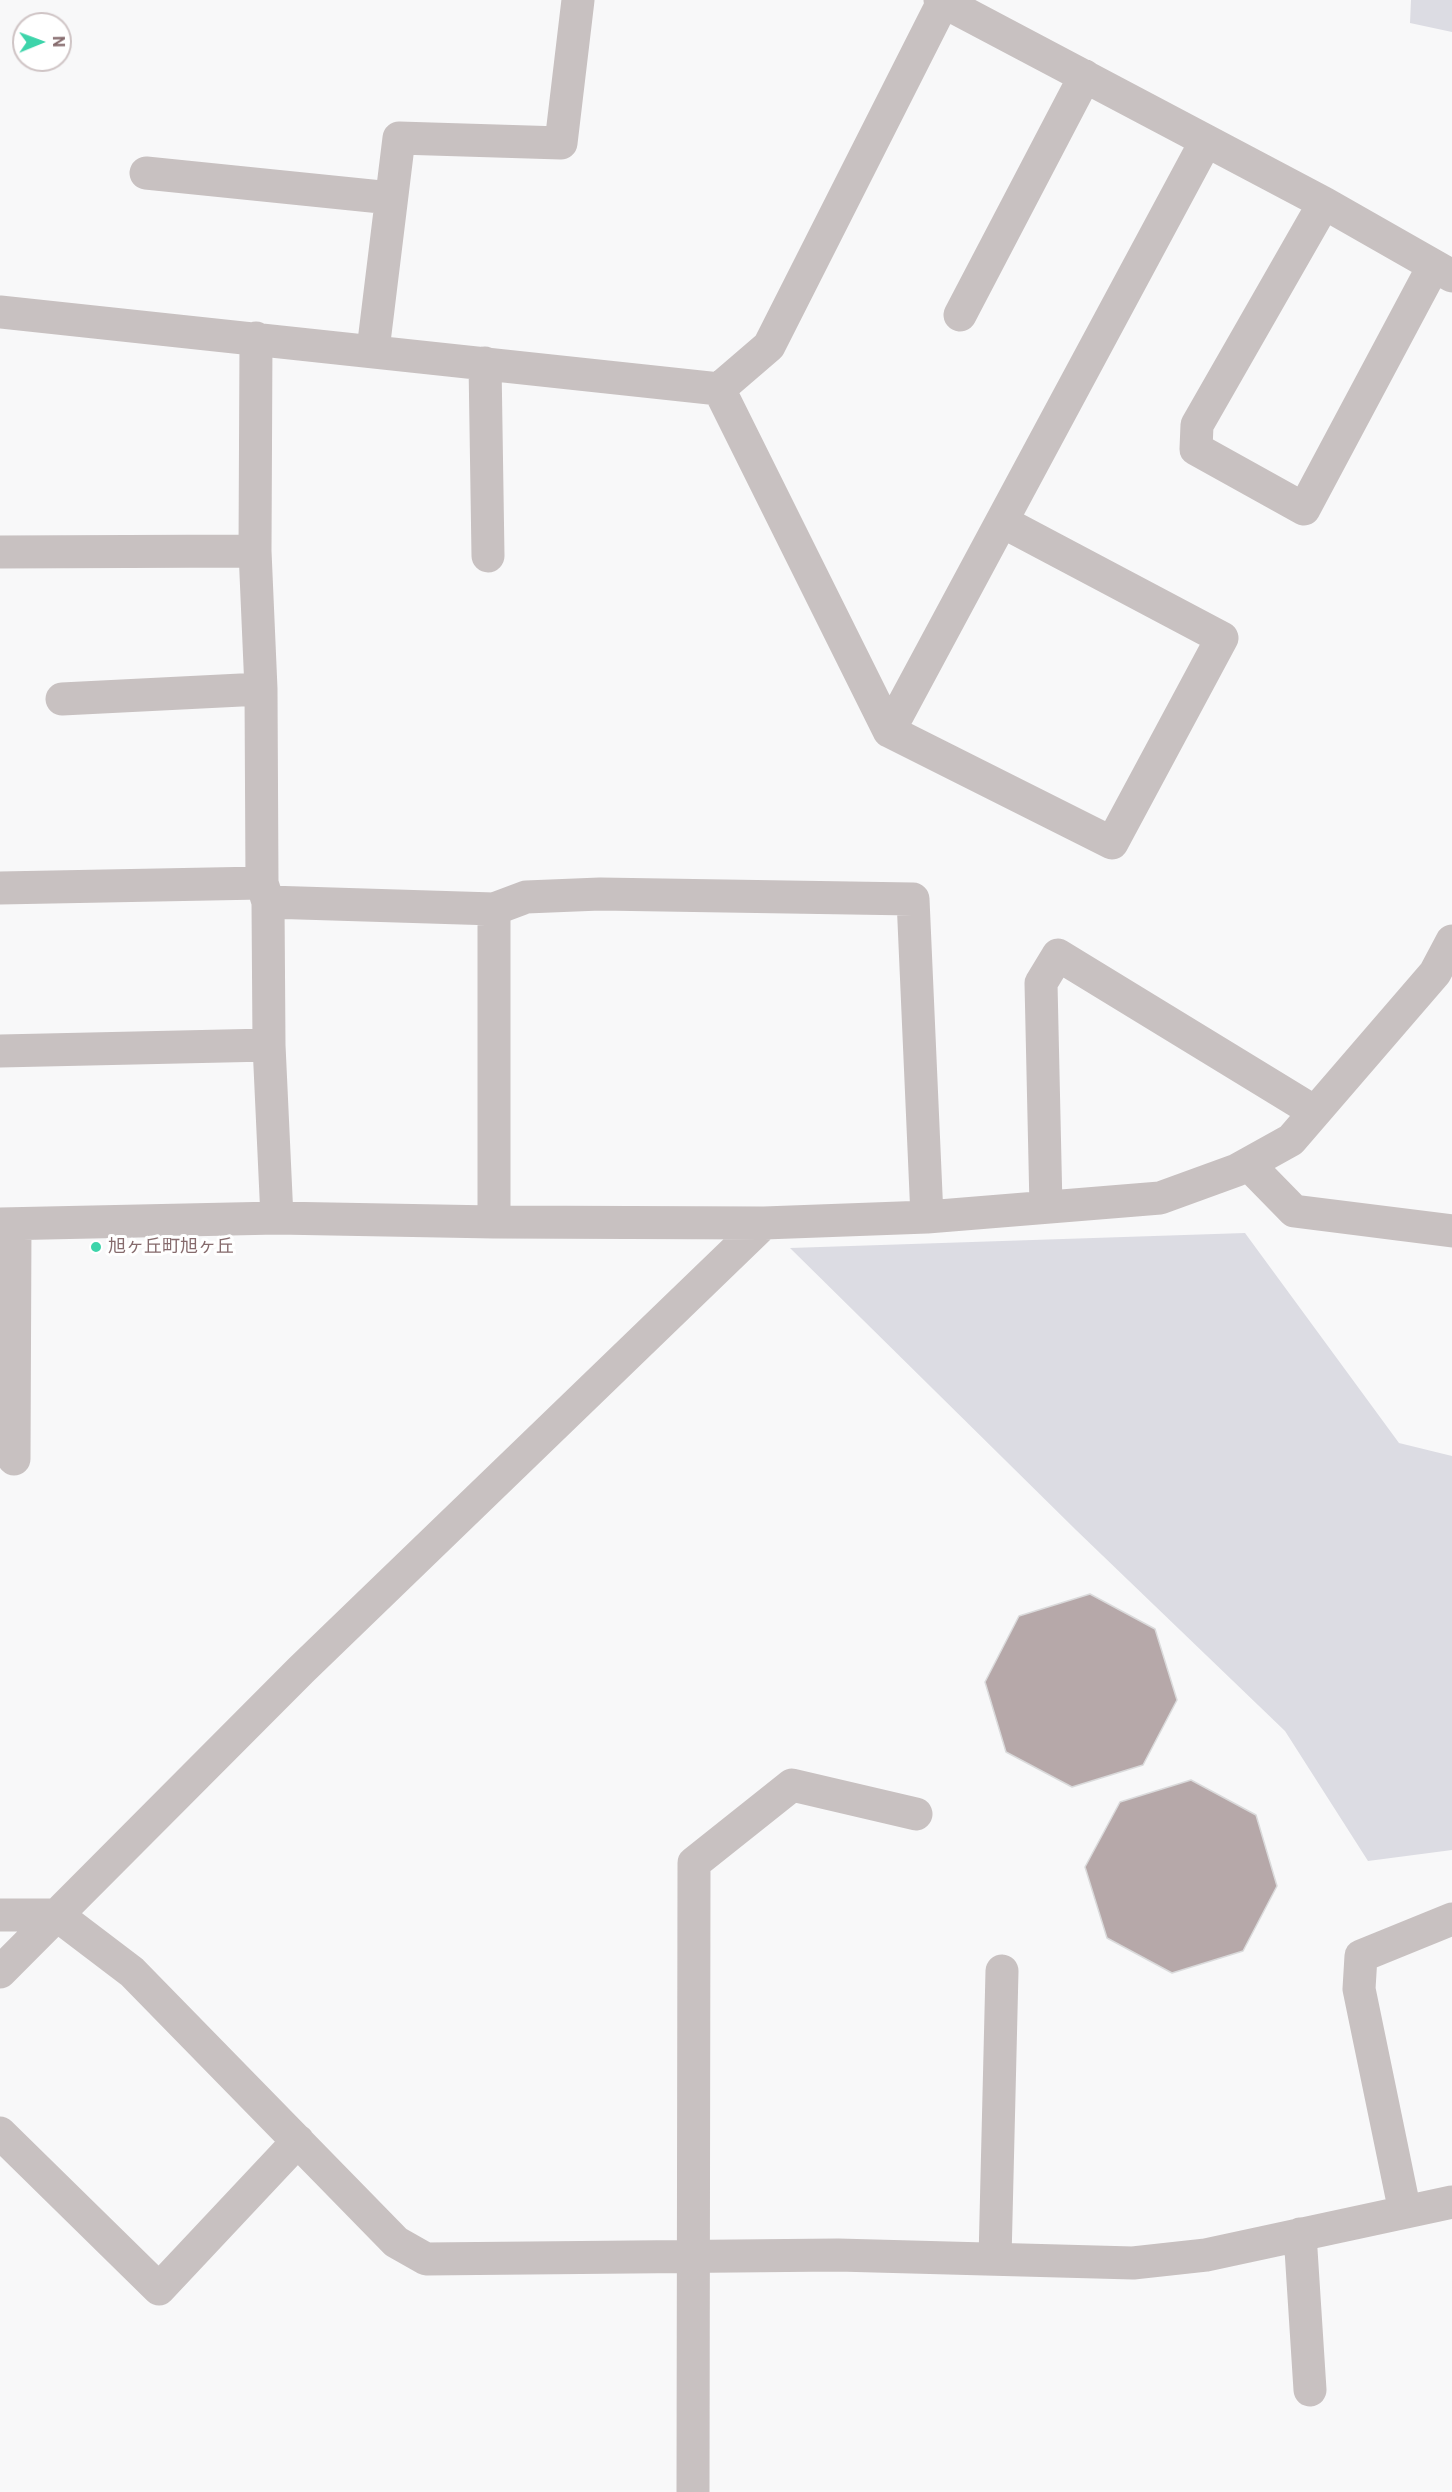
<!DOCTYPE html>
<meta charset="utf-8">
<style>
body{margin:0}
#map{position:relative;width:1452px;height:2492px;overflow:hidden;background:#f8f8f9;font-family:Roboto,sans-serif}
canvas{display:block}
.north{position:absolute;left:12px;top:12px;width:60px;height:60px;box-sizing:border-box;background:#fff;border:2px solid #cfc4c5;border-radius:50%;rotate:89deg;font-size:16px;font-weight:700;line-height:24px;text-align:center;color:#866b6d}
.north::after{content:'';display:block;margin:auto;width:21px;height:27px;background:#3dd4aa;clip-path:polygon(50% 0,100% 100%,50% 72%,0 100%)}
</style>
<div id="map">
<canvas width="1452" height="2492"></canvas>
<div class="north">N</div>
</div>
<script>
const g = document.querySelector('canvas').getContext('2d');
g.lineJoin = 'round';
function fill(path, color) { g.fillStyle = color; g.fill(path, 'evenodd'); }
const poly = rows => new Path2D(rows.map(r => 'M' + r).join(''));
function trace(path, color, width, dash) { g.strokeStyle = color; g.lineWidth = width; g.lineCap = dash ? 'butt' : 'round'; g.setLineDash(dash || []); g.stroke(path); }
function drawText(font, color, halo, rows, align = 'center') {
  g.font = font + ' Roboto,"Noto Sans JP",sans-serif'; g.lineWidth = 6; g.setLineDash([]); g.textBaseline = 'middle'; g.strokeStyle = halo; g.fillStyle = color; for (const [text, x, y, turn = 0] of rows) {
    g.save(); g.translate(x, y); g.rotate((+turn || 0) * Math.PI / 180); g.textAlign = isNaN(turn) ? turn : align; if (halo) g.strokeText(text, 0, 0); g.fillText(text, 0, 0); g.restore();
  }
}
const green = poly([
 [1411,0,1452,0,1452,32,1410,23],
 [1245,1233,1399,1443,1452,1456,1452,1850,1368,1861,1285,1731,1076,1530,790,1248]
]);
const building = poly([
 [1090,1594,1155,1629,1177,1700,1143,1765,1072,1787,1006,1752,985,1682,1019,1616,1090,1594],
 [1191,1780,1256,1815,1277,1886,1243,1951,1172,1973,1107,1938,1085,1867,1120,1802,1191,1780]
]);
const minor = poly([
 [940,0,1324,203,1452,276],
 [146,173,391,198],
 [1324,203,1197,425,1196,449,1304,509,1433,267],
 [0,312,719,389,769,346,943,2],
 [960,315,1085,76],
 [256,338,255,551,261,689,262,883,268,902,269,1045,277,1218],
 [373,350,399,138,561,143,578,0],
 [485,363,488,556],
 [719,389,889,731,1206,141],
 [0,552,255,551],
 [62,699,261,689],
 [889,731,1112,843,1222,638,1003,522],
 [0,888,262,883],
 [268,902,494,909,526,897,600,894,913,899,927,1217],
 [0,1051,269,1045],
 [1248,1164,1294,1211,1452,1231],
 [1046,1207,1041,983,1058,955,1315,1112],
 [494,1222,494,909],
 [0,1224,277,1218,494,1222,764,1223,927,1217,1160,1198,1237,1170,1291,1140,1435,973,1452,941],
 [14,1459,15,1224],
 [0,1915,57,1915,132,1972,396,2242,426,2259,838,2255,1133,2263,1206,2255,1452,2202],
 [0,1972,301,1670,764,1223],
 [0,2133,159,2289,298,2141],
 [1405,2212,1359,1989,1361,1956,1452,1919],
 [1300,2234,1310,2390],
 [995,2259,1002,1971],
 [693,2492,694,1863,792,1785,916,1814]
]);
const markers = [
 [96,1247,6,"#3dd4aa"]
];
const poiNames = [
 ["旭ヶ丘町旭ヶ丘",108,1247]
];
fill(green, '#dcdce3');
fill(building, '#b6a8a9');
trace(building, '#dadadb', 1.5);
trace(minor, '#c8c1c1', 33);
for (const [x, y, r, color] of markers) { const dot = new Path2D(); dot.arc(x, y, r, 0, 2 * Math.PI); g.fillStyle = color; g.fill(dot); trace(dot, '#fff', 2); }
drawText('18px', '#866b6d', '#fff', poiNames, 'left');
</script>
